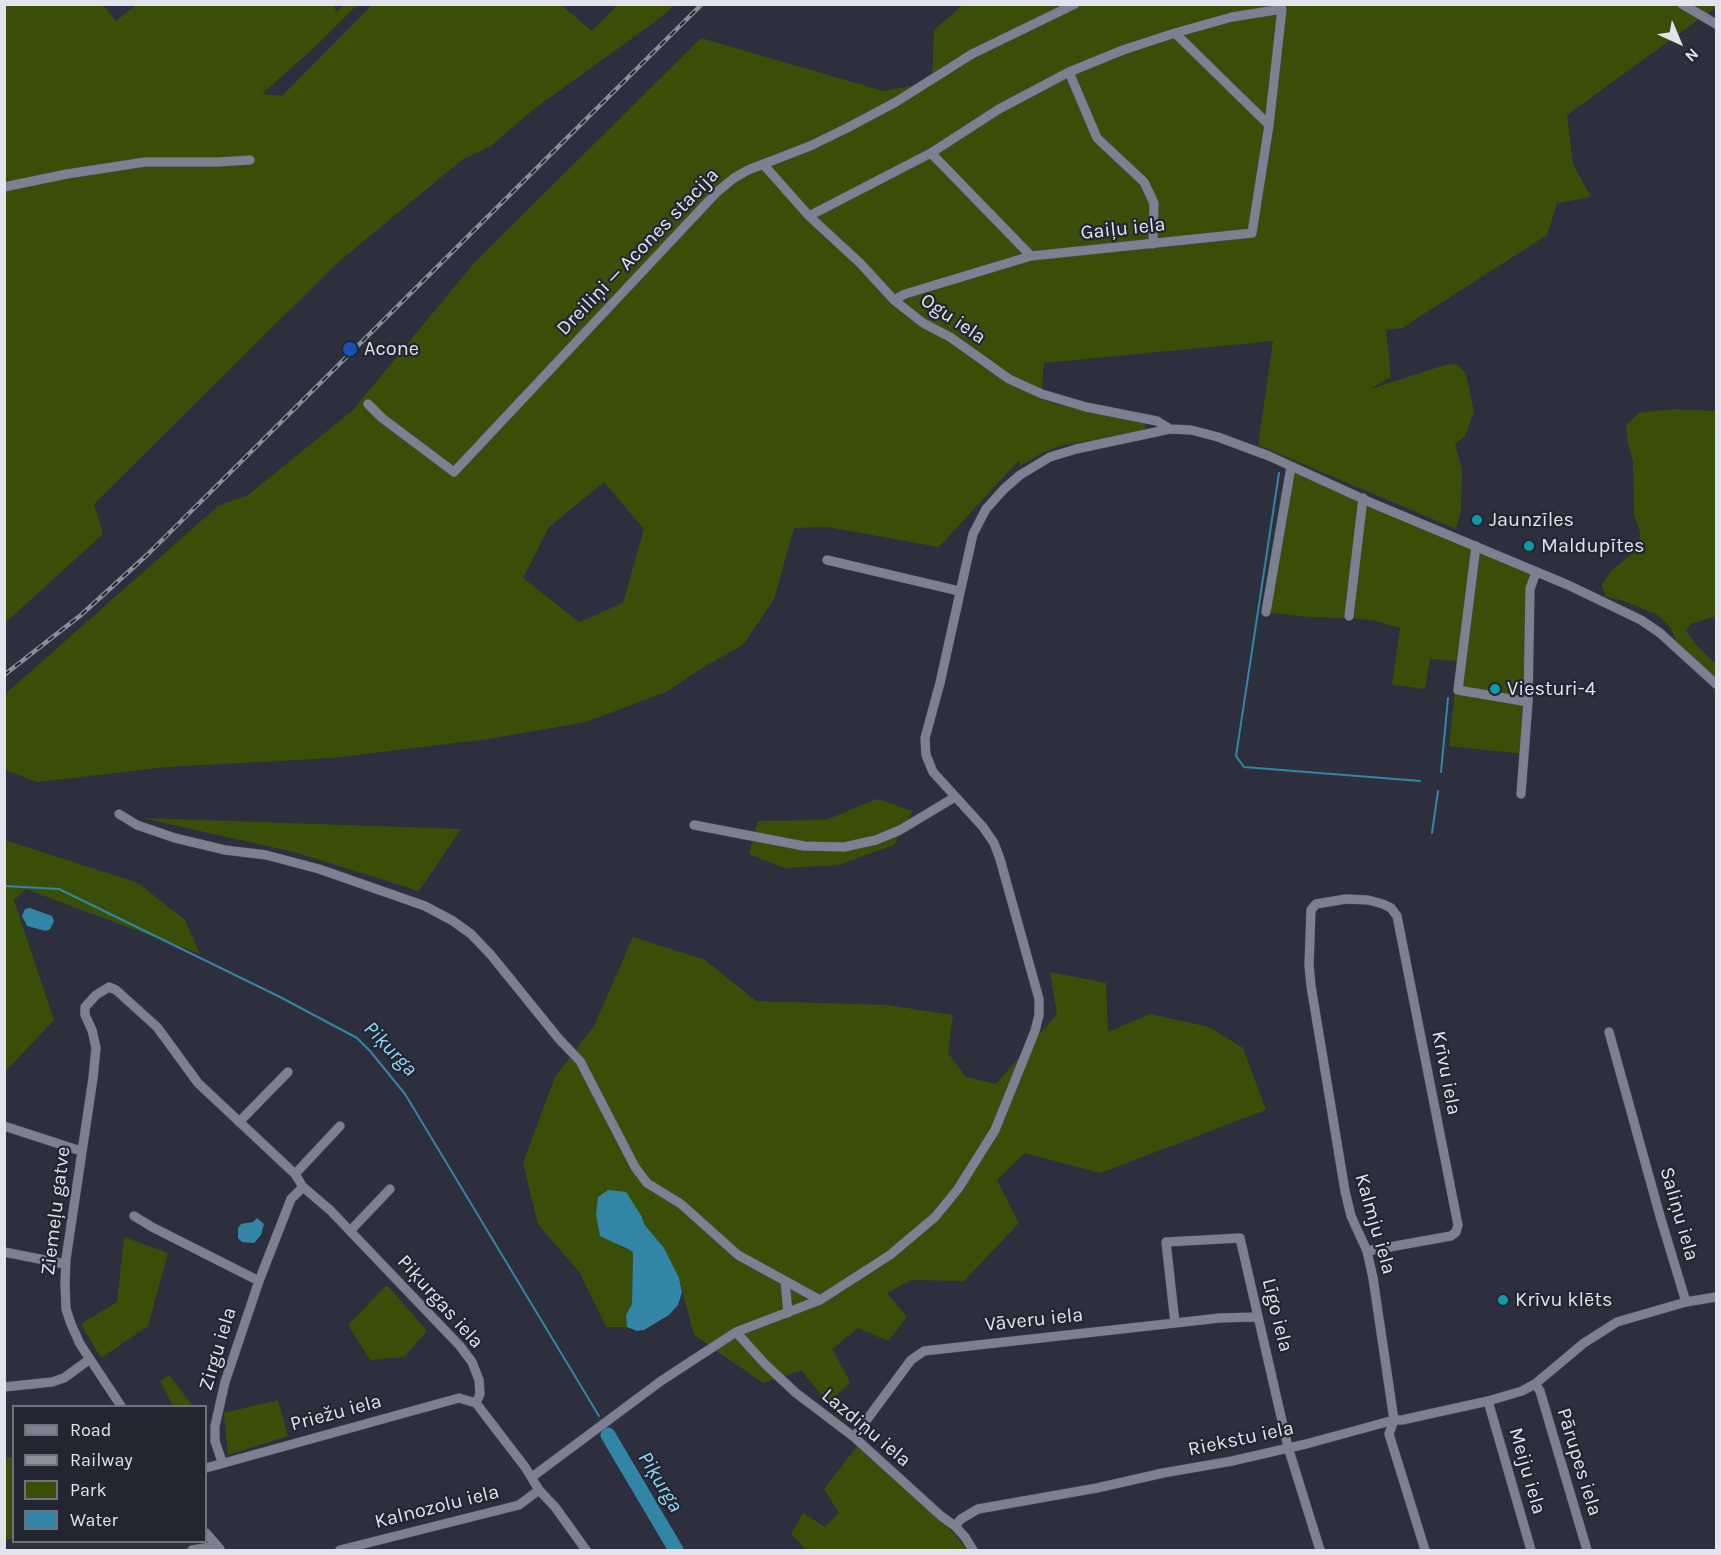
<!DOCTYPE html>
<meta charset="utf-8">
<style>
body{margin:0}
#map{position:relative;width:1721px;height:1555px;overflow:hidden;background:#2d2f3e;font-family:Karla,sans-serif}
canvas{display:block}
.frame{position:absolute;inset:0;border:6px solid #e2e3ed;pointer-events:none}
.legend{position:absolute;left:12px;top:1405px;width:195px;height:138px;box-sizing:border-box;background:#232533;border:2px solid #6f717d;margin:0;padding:8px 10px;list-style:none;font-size:18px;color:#e2e3ed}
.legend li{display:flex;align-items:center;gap:12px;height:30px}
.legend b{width:30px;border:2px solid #6f717d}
.north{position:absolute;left:1649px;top:12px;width:60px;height:60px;-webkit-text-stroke:4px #232533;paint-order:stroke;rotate:136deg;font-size:16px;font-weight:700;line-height:24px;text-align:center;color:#e2e3ed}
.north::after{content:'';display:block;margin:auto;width:21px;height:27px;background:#e2e3ed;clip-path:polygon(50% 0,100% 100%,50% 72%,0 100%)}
</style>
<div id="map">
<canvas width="1721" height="1555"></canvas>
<div class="frame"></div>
<ul class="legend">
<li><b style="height:8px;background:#7d8091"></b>Road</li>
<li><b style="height:8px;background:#8c8e9a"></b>Railway</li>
<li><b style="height:16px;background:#394f08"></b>Park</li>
<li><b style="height:16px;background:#3285a5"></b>Water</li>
</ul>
<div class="north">N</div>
</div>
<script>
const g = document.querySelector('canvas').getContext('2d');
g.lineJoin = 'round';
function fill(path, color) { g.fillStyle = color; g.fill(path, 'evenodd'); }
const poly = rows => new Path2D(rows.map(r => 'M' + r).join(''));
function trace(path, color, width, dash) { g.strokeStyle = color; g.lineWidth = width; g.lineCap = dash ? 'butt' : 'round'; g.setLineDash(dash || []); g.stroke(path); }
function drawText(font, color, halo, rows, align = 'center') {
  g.font = font + ' Karla,sans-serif'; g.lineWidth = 4.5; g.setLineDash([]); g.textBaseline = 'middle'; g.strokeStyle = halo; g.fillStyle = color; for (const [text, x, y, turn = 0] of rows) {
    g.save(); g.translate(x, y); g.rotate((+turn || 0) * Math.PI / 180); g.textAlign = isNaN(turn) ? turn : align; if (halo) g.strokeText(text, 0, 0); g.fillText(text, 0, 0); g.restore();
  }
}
const green = poly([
 [334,4,336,12,344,5,357,5,318,44,262,94,282,96,372,5,561,5,592,31,617,5,675,5,656,21,534,109,491,146,463,159,336,264,94,504,103,534,5,623,4,5,103,5,116,21,136,5],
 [963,5,1716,5,1716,7,1567,115,1573,164,1591,197,1557,203,1547,235,1402,328,1386,330,1391,377,1370,389,1445,365,1457,364,1466,374,1474,412,1465,436,1455,444,1462,469,1461,509,1456,529,1258,445,1273,341,1044,363,1041,399,1055,404,1145,423,1145,430,1064,445,1044,452,1020,466,1019,460,939,547,827,527,794,528,774,599,743,645,707,665,666,692,586,722,489,739,332,758,167,767,37,782,5,770,4,695,218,506,248,495,353,410,474,263,701,38,883,91,932,82,934,30],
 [604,482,644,529,623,603,579,622,523,578,549,527],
 [1672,409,1716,411,1716,616,1691,624,1686,631,1697,646,1716,664,1716,681,1679,647,1670,627,1658,615,1624,601,1605,596,1602,584,1612,570,1639,548,1640,532,1634,515,1633,461,1628,443,1626,425,1639,413],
 [1291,467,1536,572,1530,589,1524,754,1449,746,1458,661,1430,659,1425,689,1392,685,1400,628,1376,621,1352,618,1308,617,1266,612],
 [877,799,913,811,894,845,838,865,785,868,749,854,758,821,826,820],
 [142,818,461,829,419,891,294,852],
 [5,840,138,883,185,920,200,954,26,889,14,900,54,1020,5,1072],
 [633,937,705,960,756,1001,887,1005,953,1015,948,1053,966,1077,996,1084,1057,1014,1050,972,1106,983,1108,1032,1150,1014,1209,1027,1243,1048,1266,1110,1100,1173,1025,1153,997,1180,1019,1223,964,1281,911,1280,887,1293,907,1317,888,1341,858,1328,832,1349,850,1382,828,1403,801,1370,763,1383,694,1335,679,1278,664,1248,644,1224,642,1217,620,1247,630,1250,633,1253,632,1304,626,1315,627,1327,606,1327,580,1273,538,1224,523,1163,555,1077,594,1026],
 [124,1237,168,1253,148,1326,101,1358,81,1324,117,1302],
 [387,1285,427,1331,404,1357,370,1360,348,1325],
 [169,1375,193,1406,173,1406,160,1381],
 [278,1400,288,1436,228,1455,224,1413],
 [858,1445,955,1534,967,1550,806,1550,791,1534,803,1513,825,1527,839,1513,824,1489],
 [5,1457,13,1457,13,1538,5,1540]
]);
const water = poly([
 [30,908,52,916,54,921,50,929,46,931,27,926,22,916,25,909],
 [608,1190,626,1192,642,1217,644,1224,664,1248,679,1278,682,1292,678,1305,669,1315,644,1330,637,1331,627,1327,626,1315,632,1304,633,1253,630,1250,600,1236,596,1214,598,1197],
 [257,1218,264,1224,261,1235,254,1243,242,1242,238,1238,238,1228,241,1224,253,1222]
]);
const stream = poly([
 [1279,473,1236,756,1244,767,1420,781],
 [1441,772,1448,698],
 [1432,833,1438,791],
 [4,886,59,889,280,997,357,1038,370,1051,405,1094,599,1416]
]);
const river = poly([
 [608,1435,676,1550]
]);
const minor = poly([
 [1682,4,1716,24],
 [1175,33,1269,125],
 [1069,72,1097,138,1144,182,1154,203,1153,244],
 [931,153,1031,256],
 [763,164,809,216,860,263,894,300,923,323,950,337,1009,379,1042,394,1086,407,1157,421,1170,429],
 [4,187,67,174,145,162,218,162,250,160],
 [809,216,931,153,999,109,1069,72,1123,50,1175,33,1232,17,1282,9,1269,125,1252,233,1031,256,905,294,894,300],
 [368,404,382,418,454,472,717,192,734,178,748,170,810,146,847,128,896,102,972,54,1075,4],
 [1476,546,1458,690,1528,702],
 [827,560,959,591],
 [1266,612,1291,467],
 [1349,616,1363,498],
 [1521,794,1528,702,1530,589,1536,572],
 [119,814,137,825,175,838,225,850,266,855,319,869,425,906,453,921,471,934,491,955,559,1039,580,1061,635,1167,647,1183,681,1204,738,1255,820,1300],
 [694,825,804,846,844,847,876,840,900,830,955,797],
 [1609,1032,1660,1216,1686,1302],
 [239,1122,288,1072],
 [4,1126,81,1151],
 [295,1174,340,1126],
 [134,1216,152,1227,259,1281,291,1199,303,1187],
 [350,1231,390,1189],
 [1367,1251,1451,1236,1456,1232,1458,1225,1397,916,1391,908,1383,904,1368,900,1346,899,1316,904,1311,910,1309,965,1311,986,1345,1191,1351,1216,1367,1251,1373,1278,1394,1420,1389,1434,1425,1550],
 [4,1252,65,1264],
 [785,1281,788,1313],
 [1175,1323,1166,1242,1240,1238,1288,1447,1320,1550],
 [736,1332,765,1364,796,1393,854,1437,941,1516,955,1526,965,1537,973,1550],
 [1535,1384,1540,1391,1587,1550],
 [4,1387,52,1382,64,1378,90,1359],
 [1488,1401,1531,1550],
 [476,1403,525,1467,539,1490,555,1507,586,1550],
 [121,1406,80,1344,71,1324,66,1309,65,1284,66,1259,93,1078,96,1048,92,1030,85,1015,85,1007,96,995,109,987,116,990,157,1027,198,1083,295,1174,303,1187,330,1210,460,1346,472,1362,479,1380,480,1394,476,1403],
 [854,1437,911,1360,924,1351,1220,1318,1254,1317,1258,1319],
 [222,1462,215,1441,215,1426,225,1382,259,1281],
 [206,1468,459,1398,476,1403],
 [532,1477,661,1381,736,1332,820,1300,890,1255,935,1217,958,1189,995,1130,1035,1031,1039,1015,1039,999,1000,859,994,843,983,827,933,772,926,755,925,738,940,683,973,534,986,509,1004,489,1020,475,1050,457,1076,449,1170,429,1191,430,1218,437,1269,456,1374,504,1568,585,1641,620,1660,633,1716,684],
 [955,1526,961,1519,978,1509,1097,1488,1163,1473,1232,1461,1306,1444,1394,1420,1402,1420,1488,1401,1522,1391,1535,1384,1584,1343,1617,1322,1686,1302,1716,1297],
 [206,1533,220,1549],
 [192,1550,217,1546],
 [340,1550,519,1505,539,1490]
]);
const rail = poly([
 [4,675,81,615,148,554,702,4]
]);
const markers = [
 [350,349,8,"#1a4fb4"],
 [1477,520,6,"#0f9aa8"],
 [1529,546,6,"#0f9aa8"],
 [1495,689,6,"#0f9aa8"],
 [1503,1300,6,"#0f9aa8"]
];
const streetNames = [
 ["Gaiļu iela",1123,229,-6],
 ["Dreiliņi — Acones stacija",638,252,-46],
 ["Ogu iela",953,319,34],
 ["Krīvu iela",1446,1073,79],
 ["Ziemeļu gatve",56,1211,-83],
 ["Saliņu iela",1679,1214,74],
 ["Kalmju iela",1375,1224,74],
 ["Piķurgas iela",440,1302,48],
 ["Līgo iela",1277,1315,76],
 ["Vāveru iela",1034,1320,-6],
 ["Zirgu iela",218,1349,-73],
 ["Priežu iela",336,1413,-15],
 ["Lazdiņu iela",866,1428,40],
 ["Riekstu iela",1241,1439,-12],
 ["Pārupes iela",1579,1462,73],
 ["Meiju iela",1527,1471,74],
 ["Kalnozolu iela",437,1507,-14]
];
const poiNames = [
 ["Acone",364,349],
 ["Jaunzīles",1489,520],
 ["Maldupītes",1541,546],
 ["Viesturi-4",1507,689],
 ["Krīvu klēts",1515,1300]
];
const waterNames = [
 ["Piķurga",390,1049,46],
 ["Piķurga",660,1482,59]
];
fill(green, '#394f08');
fill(water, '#3285a5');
trace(stream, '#3285a5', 2);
trace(river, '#3285a5', 15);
trace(minor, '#4a4c58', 10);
trace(minor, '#7d8091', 9);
trace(rail, '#8c8e9a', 4.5);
trace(rail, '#232533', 2, [7]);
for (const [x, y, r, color] of markers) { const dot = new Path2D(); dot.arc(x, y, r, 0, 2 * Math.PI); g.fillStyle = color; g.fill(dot); trace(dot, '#232533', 2); }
drawText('20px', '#e2e3ed', '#232533', streetNames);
drawText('20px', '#e2e3ed', '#232533', poiNames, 'left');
drawText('italic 21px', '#8dd9f9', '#232533', waterNames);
</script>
